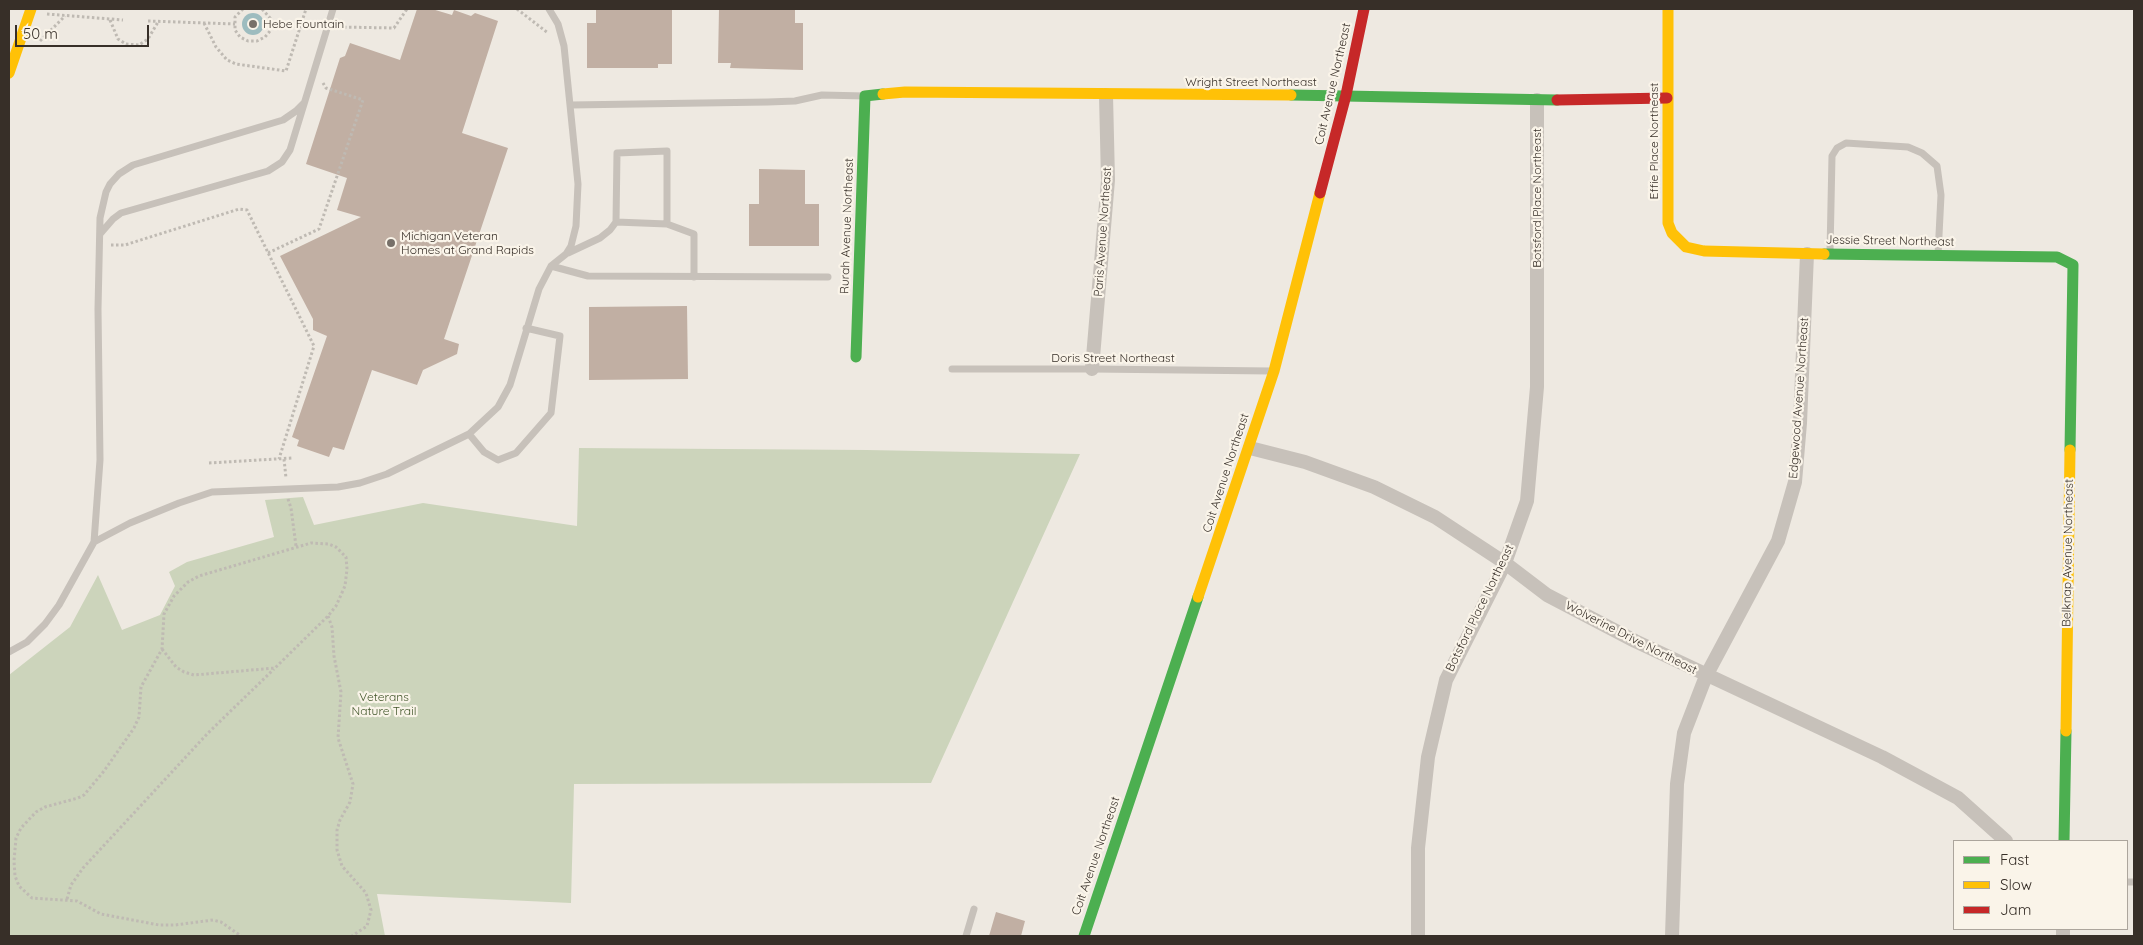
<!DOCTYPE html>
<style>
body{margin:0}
#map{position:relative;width:2143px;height:945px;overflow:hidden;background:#eee9e1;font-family:Quicksand,sans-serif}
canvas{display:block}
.frame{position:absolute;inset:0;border:10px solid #372f28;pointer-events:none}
.legend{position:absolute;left:1953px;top:840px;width:175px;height:90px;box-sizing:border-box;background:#faf4e9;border:1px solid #aca59c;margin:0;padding:6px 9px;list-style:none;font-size:15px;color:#372f28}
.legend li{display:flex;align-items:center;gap:10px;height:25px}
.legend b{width:25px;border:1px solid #aca59c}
.scale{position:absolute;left:15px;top:25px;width:134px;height:22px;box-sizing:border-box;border:2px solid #372f28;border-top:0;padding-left:6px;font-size:15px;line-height:18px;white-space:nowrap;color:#372f28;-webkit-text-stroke:4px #faf4e9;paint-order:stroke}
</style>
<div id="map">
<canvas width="2143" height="945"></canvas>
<div class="frame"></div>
<ul class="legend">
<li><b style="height:6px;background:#4caf50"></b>Fast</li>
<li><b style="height:6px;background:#ffc107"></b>Slow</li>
<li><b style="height:6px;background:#c62828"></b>Jam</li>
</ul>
<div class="scale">50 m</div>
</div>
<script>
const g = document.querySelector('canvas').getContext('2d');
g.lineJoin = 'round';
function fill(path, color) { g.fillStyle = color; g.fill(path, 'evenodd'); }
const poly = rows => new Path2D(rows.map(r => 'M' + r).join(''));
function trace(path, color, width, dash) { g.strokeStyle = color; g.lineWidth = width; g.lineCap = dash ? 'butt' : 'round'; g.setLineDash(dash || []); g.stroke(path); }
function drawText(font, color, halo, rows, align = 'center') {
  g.font = font + ' Quicksand,sans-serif'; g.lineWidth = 4.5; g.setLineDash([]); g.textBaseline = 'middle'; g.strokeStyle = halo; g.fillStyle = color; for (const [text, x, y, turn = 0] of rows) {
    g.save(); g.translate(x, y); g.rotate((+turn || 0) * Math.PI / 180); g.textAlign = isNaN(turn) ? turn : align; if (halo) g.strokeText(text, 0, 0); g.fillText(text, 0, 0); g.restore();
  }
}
const green = poly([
 [579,448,867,450,1080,454,931,783,574,784,571,903,377,894,385,936,9,936,9,675,70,627,98,575,122,630,160,615,175,586,169,572,187,562,274,537,265,500,303,497,314,525,423,503,577,526]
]);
const water = poly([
 '242 24a11 11 0 1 1 22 0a11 11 0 1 1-22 0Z'
]);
const building = poly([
 [417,9,432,9,452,15,454,10,471,16,475,13,498,21,462,133,508,148,444,339,459,344,457,354,423,370,417,385,372,370,344,450,333,447,329,457,297,446,299,440,292,437,327,336,313,330,313,319,280,256,361,217,337,210,347,178,306,164,340,58,345,56,350,43,400,60],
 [596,9,672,9,672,64,658,64,658,68,587,68,587,23,596,23],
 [719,9,795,9,795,23,803,23,803,70,730,68,731,63,718,63],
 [759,169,805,170,805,204,819,204,819,246,749,246,749,204,759,204],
 [687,306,688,379,589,380,589,307],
 [996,912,1025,921,1021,936,989,936]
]);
const path = poly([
 [243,9,235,17,235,30,240,37,248,41,257,41,265,37,270,31,270,18,262,9],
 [517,9,548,33],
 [47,14,123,20],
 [110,20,118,39,126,44,139,45,148,39,158,22],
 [148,21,235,24],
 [204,23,216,47,227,60,236,64,286,71,306,9],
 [270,26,315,27],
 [339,27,394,28,407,9],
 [40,41,65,16],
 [111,245,125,245,239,209,247,210,314,346,279,459],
 [268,253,319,229,363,100,326,88,323,83],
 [284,459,286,478],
 [209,463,292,458],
 [288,499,291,508,296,546],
 [328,616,332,627,334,656,341,692,338,738,353,784,350,802,340,820,337,830,337,850,342,866,366,893,371,910,367,926,352,936],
 [162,649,176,667,184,672,194,675,275,668,328,616,336,606,345,586,347,569,346,557,336,547,329,544,311,543,199,576,188,582,174,596,164,614,162,649,141,687,139,717,134,728,104,771,84,795,78,798,45,807,36,812,21,828,16,838,14,861,15,876,19,886,32,898,77,901,101,914,159,925,175,925,213,920,221,922,241,936],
 [67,899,71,885,83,868,208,733,274,669]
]);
const lane = poly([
 [571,105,768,102,795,101,822,95,865,96],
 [616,222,667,224,694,234,694,277],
 [100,234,113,219,121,213,268,171,282,162,290,150,333,9],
 [1830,252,1832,156,1837,148,1846,143,1908,147,1922,153,1937,166,1941,195,1938,255],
 [568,253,600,238,610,230,616,222,617,153,667,151,667,224],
 [551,266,588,276,828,277],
 [952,369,1092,369,1271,371],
 [469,434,484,452,498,460,516,453,551,413,560,336,526,328],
 [94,542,100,460,98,309,100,218,106,192,110,184,119,174,133,165,283,120,296,111,304,103],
 [9,652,27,642,45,624,59,605,94,542,130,523,179,503,212,492,338,487,360,483,387,474,469,434,498,407,510,385,539,289,551,266,566,254,571,246,576,226,578,184,564,46,558,24,549,9],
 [2127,882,2134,882],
 [966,936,974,909]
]);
const street = poly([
 [1092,369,1108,180,1106,95],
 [1250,448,1305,462,1374,487,1435,517,1505,563,1547,595,1635,641,1882,757,1958,798,2006,841],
 [2063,929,2063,936],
 [1418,936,1418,848,1428,757,1446,680,1505,563,1527,501,1537,387,1537,100],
 [1672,936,1677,784,1684,733,1706,676,1778,541,1795,482,1800,423,1807,254]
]);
const fast = poly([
 [1291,95,1557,100],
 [1824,254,2057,257,2073,265,2070,450],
 [856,357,865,96,883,94],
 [2064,841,2066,731],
 [1084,936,1198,597]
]);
const slow = poly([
 [1668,9,1668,223,1672,233,1686,247,1704,251,1824,254],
 [9,73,31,9],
 [883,94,905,92,1291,95],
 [1198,597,1274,371,1320,193],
 [2066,731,2070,450]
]);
const jam = poly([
 [1557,100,1667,98],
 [1320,193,1346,95,1364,9]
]);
const markers = [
 [253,24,5,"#777069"],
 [391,243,5,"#777069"]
];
const poiNames = [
 ["Hebe Fountain",263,24],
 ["Michigan Veteran",401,236],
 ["Homes at Grand Rapids",401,250]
];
const streetNames = [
 ["Wright Street Northeast",1251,82],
 ["Coit Avenue Northeast",1333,84,-77],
 ["Effie Place Northeast",1654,141,-90],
 ["Botsford Place Northeast",1537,198,-90],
 ["Rurah Avenue Northeast",847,226,-88],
 ["Paris Avenue Northeast",1103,232,-86],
 ["Jessie Street Northeast",1890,241,1],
 ["Doris Street Northeast",1113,358],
 ["Edgewood Avenue Northeast",1799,398,-86],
 ["Coit Avenue Northeast",1226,473,-72],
 ["Belknap Avenue Northeast",2068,553,-89],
 ["Botsford Place Northeast",1480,608,-64],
 ["Wolverine Drive Northeast",1631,638,27],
 ["Coit Avenue Northeast",1096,856,-71]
];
const parkNames = [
 ["Veterans",384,697],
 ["Nature Trail",384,711]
];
fill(green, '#ccd4bb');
fill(water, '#9dbcbf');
fill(building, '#c1afa3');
trace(path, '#bfbab3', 3, [2.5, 2.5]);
trace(lane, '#c7c1ba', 7);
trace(street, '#c7c1ba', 14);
trace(fast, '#4caf50', 11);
trace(slow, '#ffc107', 11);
trace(jam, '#c62828', 11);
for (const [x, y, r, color] of markers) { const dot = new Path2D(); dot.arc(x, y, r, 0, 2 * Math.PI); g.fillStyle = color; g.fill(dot); trace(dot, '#faf4e9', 2); }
drawText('12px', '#372f28', '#faf4e9', poiNames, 'left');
drawText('12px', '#372f28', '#faf4e9', streetNames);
drawText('12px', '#42562b', '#faf4e9', parkNames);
</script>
